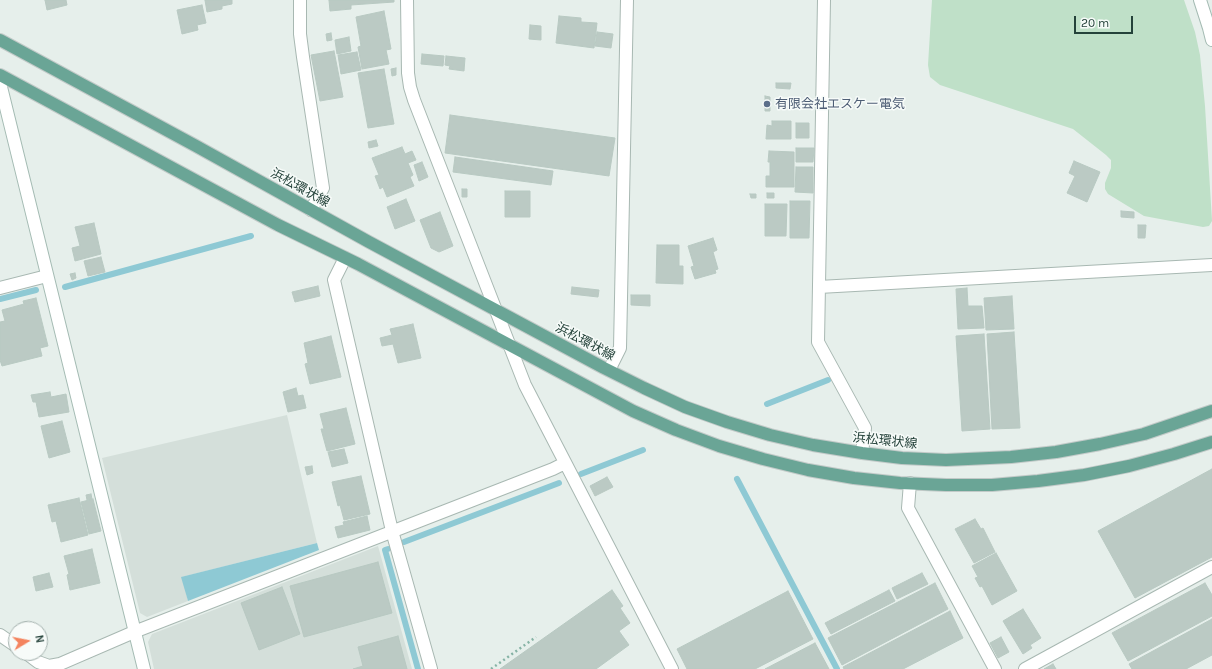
<!DOCTYPE html>
<meta charset="utf-8">
<style>
body{margin:0}
#map{position:relative;width:1212px;height:669px;overflow:hidden;background:#e6efeb;font-family:Karla,sans-serif}
canvas{display:block}
.north{position:absolute;left:8px;top:621px;width:40px;height:40px;box-sizing:border-box;background:#f7fbf9;border:1px solid #a3b1ad;border-radius:50%;rotate:80deg;font-size:11px;font-weight:700;line-height:16px;text-align:center;color:#24423a}
.north::after{content:'';display:block;margin:auto;width:14px;height:18px;background:#f4845f;clip-path:polygon(50% 0,100% 100%,50% 72%,0 100%)}
.scale{position:absolute;left:1074px;top:16px;width:59px;height:18px;box-sizing:border-box;border:2px solid #24423a;border-top:0;padding-left:5px;font-size:12px;line-height:14px;white-space:nowrap;color:#24423a;-webkit-text-stroke:3px #f7fbf9;paint-order:stroke}
</style>
<div id="map">
<canvas width="1212" height="669"></canvas>
<div class="north">N</div>
<div class="scale">20 m</div>
</div>
<script>
const g = document.querySelector('canvas').getContext('2d');
g.lineJoin = 'round';
function fill(path, color) { g.fillStyle = color; g.fill(path, 'evenodd'); }
const poly = rows => new Path2D(rows.map(r => 'M' + r).join(''));
function trace(path, color, width, dash) { g.strokeStyle = color; g.lineWidth = width; g.lineCap = dash ? 'butt' : 'round'; g.setLineDash(dash || []); g.stroke(path); }
function drawText(font, color, halo, rows, align = 'center') {
  g.font = font + ' Karla,"Noto Sans JP",sans-serif'; g.lineWidth = 3; g.setLineDash([]); g.textBaseline = 'middle'; g.strokeStyle = halo; g.fillStyle = color; for (const [text, x, y, turn = 0] of rows) {
    g.save(); g.translate(x, y); g.rotate((+turn || 0) * Math.PI / 180); g.textAlign = isNaN(turn) ? turn : align; if (halo) g.strokeText(text, 0, 0); g.fillText(text, 0, 0); g.restore();
  }
}
const built = poly([
 [287,415,317,543,182,577,188,601,147,617,140,613,102,458],
 [378,546,412,669,154,669,148,642,152,634]
]);
const green = poly([
 [932,0,1184,0,1195,32,1200,55,1205,106,1212,221,1209,226,1203,227,1144,216,1108,194,1105,189,1105,183,1111,168,1111,160,1106,155,1073,129,940,85,930,77,928,65]
]);
const water = poly([
 [317,543,319,550,188,601,181,577]
]);
const stream = poly([
 [65,287,251,236],
 [0,299,36,290],
 [767,404,828,380],
 [581,474,643,450],
 [737,479,837,669],
 [404,542,559,483],
 [388,549,385,550,418,669]
]);
const building = poly([
 [45,0,66,0,67,5,47,10,45,0],
 [205,0,232,0,232,4,222,6,222,9,207,12,205,0],
 [329,0,394,0,394,2,351,5,351,9,330,11,329,0],
 [202,5,206,23,197,25,198,30,182,34,177,10,202,5],
 [384,11,391,49,386,50,389,64,362,69,358,47,361,46,356,17,384,11],
 [559,16,581,18,581,22,597,23,594,48,556,43,559,16],
 [530,25,541,26,541,40,529,39,530,25],
 [597,32,613,34,611,48,595,46,597,32],
 [331,33,332,40,327,41,326,34,331,33],
 [349,37,351,51,337,54,335,40,349,37],
 [334,51,343,97,320,101,311,55,334,51],
 [357,52,361,70,341,74,338,55,357,52],
 [422,54,444,56,443,66,421,64,422,54],
 [446,56,465,58,464,71,449,69,450,66,445,65,446,56],
 [396,68,396,75,392,76,391,69,396,68],
 [384,69,394,124,368,128,358,73,384,69],
 [776,83,791,83,790,89,776,88,776,83],
 [765,96,770,97,770,111,765,111,765,96],
 [450,115,615,138,609,176,445,153,450,115],
 [772,121,791,121,791,139,766,139,767,125,772,126,772,121],
 [796,123,809,123,809,138,796,138,796,123],
 [376,140,378,146,369,148,368,142,376,140],
 [402,147,405,154,412,151,416,160,408,163,413,175,410,177,414,186,387,197,383,187,380,189,375,176,379,175,372,158,402,147],
 [796,148,814,148,813,162,796,162,796,148],
 [769,151,794,152,794,187,766,187,766,176,770,176,770,162,768,162,769,151],
 [455,157,553,171,551,185,453,172,455,157],
 [1074,161,1100,172,1087,202,1067,193,1075,176,1069,173,1074,161],
 [422,162,428,177,419,181,414,165,422,162],
 [796,167,813,167,813,193,795,192,796,167],
 [462,189,467,189,467,197,462,197,462,189],
 [505,191,530,191,530,217,505,217,505,191],
 [767,193,774,193,774,198,767,198,767,193],
 [750,194,756,194,756,198,751,198,750,194],
 [406,199,415,221,395,229,387,207,406,199],
 [790,201,810,201,809,238,790,238,790,201],
 [765,204,787,204,786,236,765,236,765,204],
 [1121,211,1134,212,1134,218,1121,217,1121,211],
 [440,212,453,246,439,252,431,248,420,220,440,212],
 [94,223,101,254,75,261,72,248,80,246,75,227,94,223],
 [1138,225,1146,225,1145,238,1138,238,1138,225],
 [713,238,717,250,713,252,718,269,715,270,716,273,695,279,691,267,694,266,688,246,713,238],
 [657,245,679,245,679,266,683,266,683,284,656,283,657,245],
 [101,257,105,272,88,276,84,261,101,257],
 [75,273,76,278,72,280,70,274,75,273],
 [318,286,320,296,295,302,292,292,318,286],
 [572,287,599,290,598,297,571,294,572,287],
 [967,288,968,306,982,306,984,328,958,329,956,289,967,288],
 [631,295,650,295,650,306,631,305,631,295],
 [1012,296,1014,329,986,330,984,298,1012,296],
 [36,298,48,346,40,348,42,356,2,366,0,360,0,322,5,321,2,310,24,304,23,301,36,298],
 [413,324,421,358,398,363,393,344,382,346,380,338,392,335,390,329,413,324],
 [1014,332,1020,428,992,429,987,334,1014,332],
 [984,334,990,429,962,431,956,336,984,334],
 [331,336,341,377,310,384,305,364,308,363,304,343,331,336],
 [296,388,298,396,303,395,306,408,288,412,283,392,296,388],
 [50,392,51,397,66,394,69,412,39,417,36,402,33,402,31,395,50,392],
 [346,408,355,444,327,451,321,429,324,429,320,414,346,408],
 [62,421,70,452,49,458,41,426,62,421],
 [344,449,348,463,332,467,328,452,344,449],
 [312,466,313,473,307,475,305,467,312,466],
 [1212,469,1212,557,1135,598,1098,531,1212,469],
 [361,476,370,514,344,520,340,505,338,506,332,482,361,476],
 [607,477,613,487,595,496,590,486,607,477],
 [91,494,92,499,87,500,86,495,91,494],
 [79,498,88,535,61,542,56,521,52,522,48,505,79,498],
 [93,499,101,531,89,534,81,502,93,499],
 [367,516,370,530,338,538,335,527,344,525,343,522,367,516],
 [975,519,981,529,983,528,995,552,974,563,955,529,975,519],
 [92,549,100,583,70,590,67,575,69,574,64,556,92,549],
 [996,553,1017,591,992,605,982,586,980,587,975,578,978,577,972,566,996,553],
 [378,562,392,613,304,637,290,586,378,562],
 [49,573,53,587,36,591,33,577,49,573],
 [922,573,928,584,897,599,892,588,922,573],
 [935,583,948,609,842,665,828,638,935,583],
 [1205,583,1212,595,1212,616,1128,661,1112,633,1205,583],
 [282,587,300,634,259,650,241,603,282,587],
 [612,590,623,606,620,608,630,623,619,631,629,645,596,669,500,669,612,590],
 [889,590,895,601,831,634,825,623,889,590],
 [788,591,813,639,755,669,687,669,677,649,788,591],
 [1023,609,1041,638,1030,645,1032,648,1023,654,1003,621,1023,609],
 [950,611,963,638,903,669,844,669,843,667,950,611],
 [1212,619,1212,655,1186,669,1132,669,1129,664,1212,619],
 [398,636,407,669,353,669,363,666,358,647,398,636],
 [1001,637,1009,652,998,658,990,643,1001,637],
 [815,643,829,669,765,669,815,643],
 [1053,664,1056,669,1044,669,1053,664]
]);
const path = poly([
 [491,669,536,637]
]);
const street = poly([
 [300,0,300,34,303,57,323,188,311,210],
 [407,0,408,73,410,87,414,100,525,385,672,669],
 [824,0,818,342,865,428,862,453],
 [345,258,334,280,392,531,431,669],
 [819,287,1212,265],
 [0,288,47,276],
 [609,370,620,348,627,0],
 [910,483,908,508,995,669],
 [0,635,16,646],
 [26,653,38,662,49,666,60,664,134,632,553,469,565,463],
 [1025,669,1212,567]
]);
const secondary = poly([
 [1200,0,1209,28,1212,40],
 [0,83,144,669]
]);
const primary = poly([
 [0,40,196,146,369,242,604,368,644,388,685,407,727,422,770,435,813,445,862,453,902,458,946,460,1011,457,1056,452,1100,444,1144,434,1212,411],
 [0,75,278,225,358,264,633,411,676,430,719,446,763,459,808,470,854,478,900,483,946,485,992,485,1038,481,1084,475,1129,466,1174,454,1212,442]
]);
const markers = [
 [767,104,4,"#5c6f8a"]
];
const serviceNames = [
 ["有限会社エスケー電気",775,104]
];
const streetNames = [
 ["浜松環状線",300,188,29],
 ["浜松環状線",585,342,28],
 ["浜松環状線",885,441,6]
];
fill(built, '#d4dfda');
fill(green, '#bfe0c8');
fill(water, '#8ec9d4');
trace(stream, '#8ec9d4', 6);
fill(building, '#bbcac4');
trace(building, '#b8c9c2', 1);
trace(street, '#a8b8b2', 14);
trace(secondary, '#a4bbb3', 14);
trace(primary, '#c2cac8', 14);
trace(path, '#86b3a5', 2.5, [2, 3]);
trace(street, '#fff', 12);
trace(secondary, '#fff', 12);
trace(primary, '#6aa596', 12);
for (const [x, y, r, color] of markers) { const dot = new Path2D(); dot.arc(x, y, r, 0, 2 * Math.PI); g.fillStyle = color; g.fill(dot); trace(dot, '#f7fbf9', 1.5); }
drawText('13px', '#4e5e75', '#f7fbf9', serviceNames, 'left');
drawText('13px', '#24423a', '#f7fbf9', streetNames);
</script>
